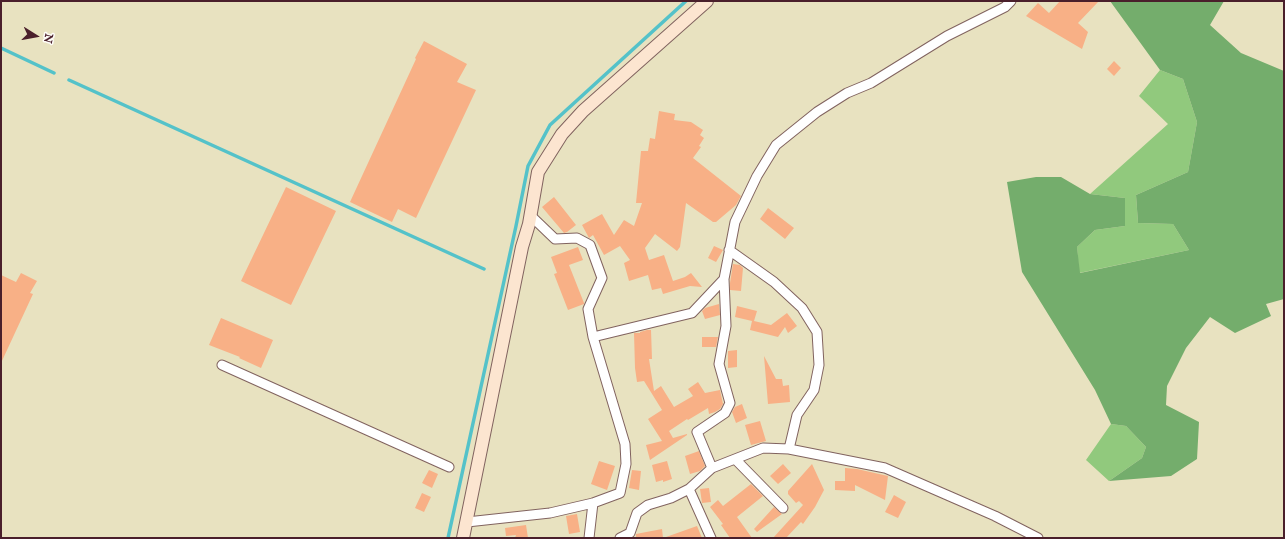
<!DOCTYPE html>
<style>
body{margin:0}
#map{position:relative;width:1285px;height:539px;overflow:hidden;background:#e8e2c0;font-family:"IM FELL English",serif}
canvas{display:block}
.frame{position:absolute;inset:0;border:2px solid #4a1f2b;pointer-events:none}
.north{position:absolute;left:16px;top:16px;width:40px;height:40px;-webkit-text-stroke:3px #fdfcf7;paint-order:stroke;rotate:101deg;font-size:11px;font-weight:700;line-height:16px;text-align:center;color:#4a1f2b}
.north::after{content:'';display:block;margin:auto;width:14px;height:18px;background:#4a1f2b;clip-path:polygon(50% 0,100% 100%,50% 72%,0 100%)}
</style>
<div id="map">
<canvas width="1285" height="539"></canvas>
<div class="frame"></div>
<div class="north">N</div>
</div>
<script>
const g = document.querySelector('canvas').getContext('2d');
g.lineJoin = 'round';
function fill(path, color) { g.fillStyle = color; g.fill(path, 'evenodd'); }
const poly = rows => new Path2D(rows.map(r => 'M' + r).join(''));
function trace(path, color, width, dash) { g.strokeStyle = color; g.lineWidth = width; g.lineCap = dash ? 'butt' : 'round'; g.setLineDash(dash || []); g.stroke(path); }
const green = poly([
 [1160,70,1183,79,1197,122,1188,172,1136,195,1138,223,1173,224,1189,250,1079,273,1077,247,1095,230,1125,226,1125,198,1090,194,1168,124,1139,96],
 [1111,424,1126,426,1146,447,1142,458,1109,481,1086,460]
]);
const forest = poly([
 [1110,1,1224,1,1210,25,1241,53,1284,71,1284,299,1266,304,1271,316,1235,333,1210,317,1186,348,1167,386,1166,405,1199,422,1197,459,1171,476,1109,481,1142,458,1146,447,1126,426,1111,424,1095,390,1022,272,1007,182,1036,177,1061,177,1090,194,1125,198,1125,226,1095,230,1077,247,1080,273,1189,250,1173,224,1138,223,1136,195,1188,172,1197,122,1183,79,1160,70]
]);
const stream = poly([
 [1,48,54,73],
 [69,80,484,269],
 [448,538,516,226,528,166,550,125,686,1]
]);
const building = poly([
 [1060,1,1099,1,1078,23,1088,32,1082,49,1026,16,1038,3,1049,13],
 [424,41,467,64,457,82,476,90,416,218,398,209,392,222,350,202,416,59,415,58],
 [1114,61,1121,68,1114,76,1107,69],
 [659,111,675,114,674,120,691,122,703,130,700,135,704,138,699,146,701,147,693,158,741,196,736,205,716,222,713,222,686,203,680,247,677,251,655,234,645,248,649,260,664,255,673,281,685,277,691,273,702,287,690,286,663,294,661,288,652,290,648,275,629,281,624,263,630,260,620,246,604,255,593,235,589,238,582,225,602,214,614,235,624,220,634,226,642,203,636,203,641,151,648,151,650,138,655,139],
 [286,187,336,211,291,305,241,281],
 [554,197,576,225,567,232,564,233,542,207],
 [768,208,794,228,785,239,760,219],
 [714,246,723,250,716,262,708,258],
 [578,247,583,260,569,265,584,303,584,304,568,310,554,274,557,273,551,257],
 [733,264,740,265,743,268,741,291,730,290,730,283],
 [21,273,37,281,30,293,33,294,1,363,1,275,16,282],
 [719,304,720,315,705,319,702,311,705,308],
 [737,306,757,311,754,321,771,325,787,313,797,326,788,333,785,327,778,337,750,330,752,321,735,317],
 [221,318,273,340,261,368,239,358,240,357,209,345],
 [647,330,651,330,652,359,649,359,654,391,661,386,674,407,693,396,688,389,698,382,705,393,720,390,723,404,720,409,715,412,709,414,708,408,688,420,687,419,669,431,673,438,687,434,687,435,650,460,646,445,662,441,648,419,662,410,644,381,637,382,635,368,634,333,640,333,640,332],
 [702,337,718,337,716,347,702,347],
 [737,350,737,367,728,368,728,351],
 [764,356,776,379,782,379,783,386,789,385,790,402,768,404],
 [742,404,747,418,736,423,732,412,735,407],
 [760,421,766,441,751,445,745,425],
 [699,451,705,466,700,471,690,474,685,456],
 [599,461,615,466,607,490,591,484],
 [667,461,672,479,663,482,663,480,656,482,652,465],
 [783,464,791,473,778,484,770,476],
 [812,464,824,490,815,507,803,524,801,522,786,538,773,538,803,505,799,501,796,503,788,494,788,491],
 [845,468,857,469,888,476,885,500,855,485,855,491,835,490,835,481,845,481],
 [429,470,438,474,432,488,422,483],
 [632,470,641,471,639,490,629,488],
 [751,484,763,496,737,517,752,538,730,538,721,525,723,524,710,507,718,500,723,506],
 [709,488,711,502,702,503,700,489],
 [422,493,431,497,424,512,415,508],
 [894,495,906,502,898,518,885,512],
 [774,507,782,514,757,532,754,529],
 [577,514,580,532,569,534,566,516],
 [526,525,528,538,515,538,516,535,506,536,505,528],
 [697,526,702,538,666,538,666,537],
 [662,529,663,538,636,538,636,534]
]);
const street = poly([
 [729,250,774,282,802,308,817,332,819,365,814,390,797,415,789,449],
 [593,337,692,313,724,279,735,222,757,176,776,145,817,112,847,93,871,83,947,36,1005,7,1011,1],
 [222,365,449,467],
 [735,459,783,508],
 [712,468,763,448,789,449,885,468,995,516,1038,538],
 [467,522,550,513,593,503,620,493,626,464,625,444,593,337,588,309,602,278,590,245,577,238,555,239,530,215],
 [589,538,593,503],
 [620,538,630,533,637,513,648,505,671,498,689,489],
 [711,538,689,489,712,468,697,432,725,413,730,403,719,364,726,326,724,279]
]);
const secondary = poly([
 [463,538,522,247,529,224,538,172,562,134,583,111,707,1]
]);
fill(green, '#91c97d');
fill(forest, '#74ad6c');
trace(stream, '#54c2c9', 3.5);
fill(building, '#f8b086');
trace(street, '#81635f', 11);
trace(secondary, '#81635f', 14);
trace(street, '#fff', 9);
trace(secondary, '#fce5d0', 12);
</script>
